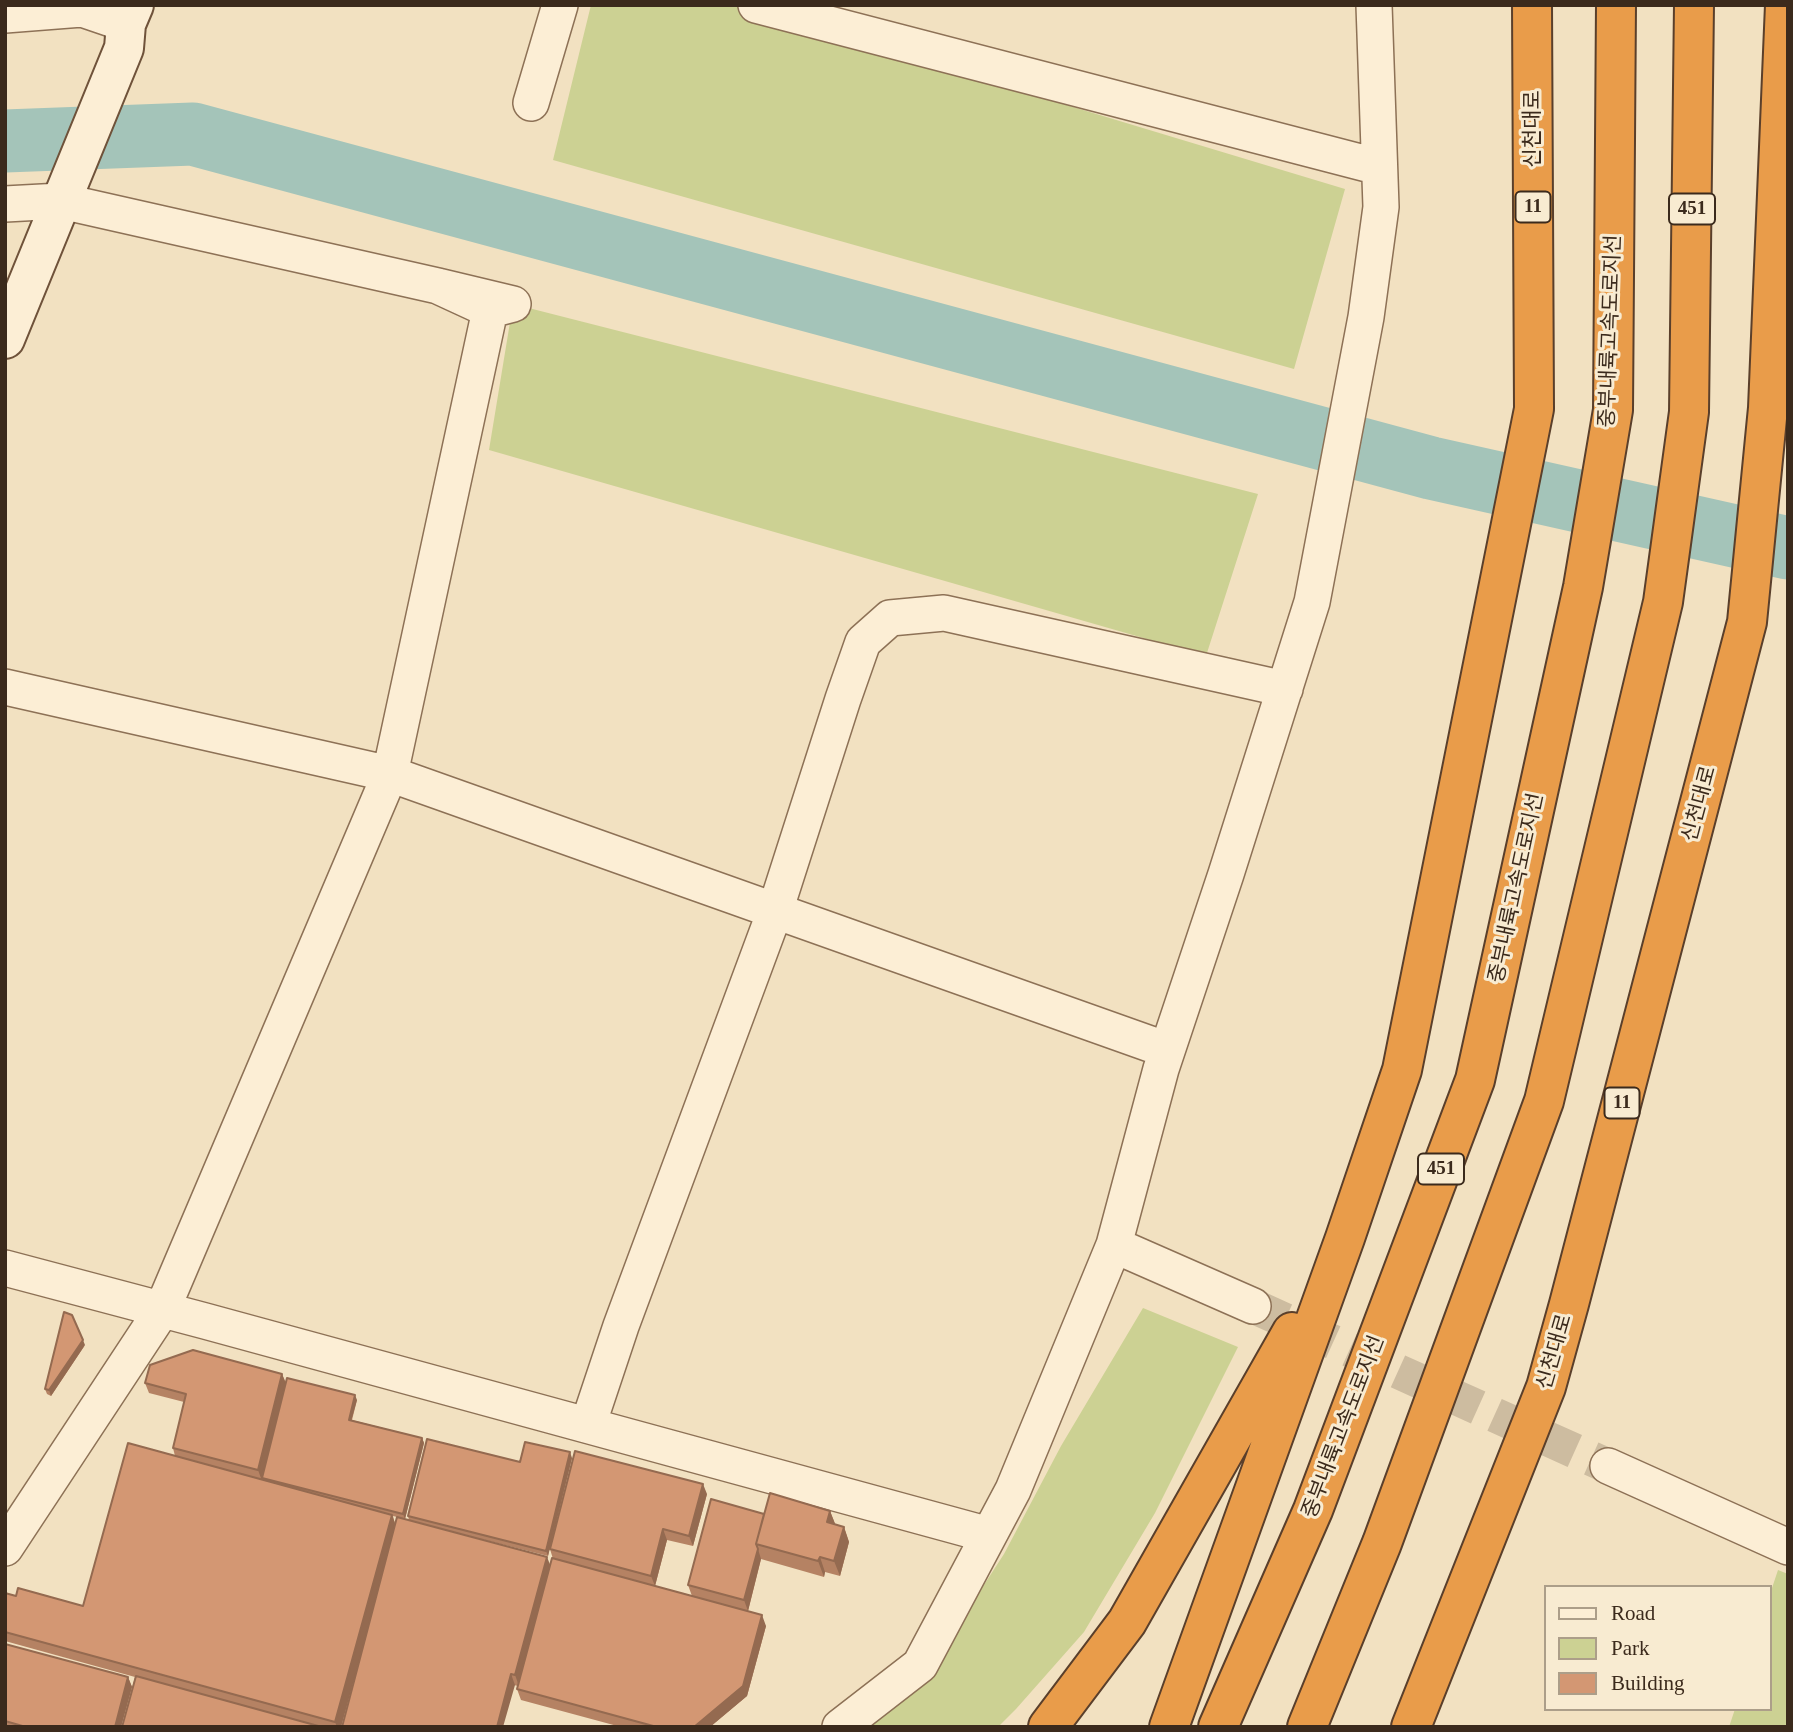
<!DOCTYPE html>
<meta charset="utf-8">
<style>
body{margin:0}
#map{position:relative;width:1793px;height:1732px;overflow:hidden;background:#f2e1c1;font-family:"Times New Roman",serif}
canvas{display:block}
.frame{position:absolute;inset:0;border:7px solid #3b2a1c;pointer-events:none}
.legend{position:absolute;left:1544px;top:1585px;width:228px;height:126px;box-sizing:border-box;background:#f8ebd1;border:2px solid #ac9e89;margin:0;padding:9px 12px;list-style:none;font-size:21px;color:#3b2a1c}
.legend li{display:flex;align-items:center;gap:14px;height:35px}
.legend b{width:35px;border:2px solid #ac9e89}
</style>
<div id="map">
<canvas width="1793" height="1732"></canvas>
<div class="frame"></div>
<ul class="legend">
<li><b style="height:9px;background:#fceed5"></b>Road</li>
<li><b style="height:19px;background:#ccd193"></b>Park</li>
<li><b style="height:19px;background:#d39773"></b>Building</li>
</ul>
</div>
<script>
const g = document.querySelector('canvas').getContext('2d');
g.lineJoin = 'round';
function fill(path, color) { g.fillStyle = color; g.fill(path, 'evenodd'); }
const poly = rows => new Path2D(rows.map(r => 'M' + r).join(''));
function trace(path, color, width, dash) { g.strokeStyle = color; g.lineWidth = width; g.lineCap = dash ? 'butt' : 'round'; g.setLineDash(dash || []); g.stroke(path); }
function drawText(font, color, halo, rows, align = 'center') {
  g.font = font + ' "Times New Roman","Noto Sans KR",serif'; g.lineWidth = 6; g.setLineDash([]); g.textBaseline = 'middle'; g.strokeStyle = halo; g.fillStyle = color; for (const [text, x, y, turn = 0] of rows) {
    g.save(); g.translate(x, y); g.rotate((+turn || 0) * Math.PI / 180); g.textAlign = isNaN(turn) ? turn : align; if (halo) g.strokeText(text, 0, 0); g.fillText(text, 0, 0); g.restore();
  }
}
const green = poly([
 [591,5,735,5,1345,189,1294,369,553,160],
 [513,304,1258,494,1206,656,489,450],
 [1143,1308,1238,1347,1155,1513,1084,1632,1016,1709,998,1727,868,1727,930,1668,1004,1554,1061,1446],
 [1778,1570,1788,1574,1788,1727,1729,1727,1735,1709,1770,1709,1770,1594]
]);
const river = poly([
 [5,141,193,134,1431,468,1788,548]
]);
const streetTunnel = poly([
 [1253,1306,1608,1466]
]);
const street = poly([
 [756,5,1379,167],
 [5,15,82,9,126,24],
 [531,103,560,5],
 [5,204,61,201,438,286,513,304,490,310,438,286],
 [5,687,390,774,1167,1050],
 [1114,1245,1253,1306],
 [5,1268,205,1321,989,1535],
 [588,1425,621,1326,775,911,843,699,863,642,890,618,944,613,1285,689],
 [1608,1466,1788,1547],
 [5,1548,162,1310,390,774,490,310],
 [840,1727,920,1665,1013,1490,1114,1245,1161,1069,1226,874,1312,602,1366,317,1381,207,1374,5]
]);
const secondary = poly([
 [5,339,124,48,126,24,134,5]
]);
const highway = poly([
 [1048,1727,1127,1622,1292,1332],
 [1169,1727,1345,1238,1402,1070,1534,409,1532,5],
 [1218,1727,1313,1510,1475,1080,1583,587,1613,410,1616,5],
 [1307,1727,1382,1543,1544,1101,1663,602,1689,412,1694,5],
 [1411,1727,1546,1387,1569,1304,1747,622,1768,408,1785,5]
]);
const wall = poly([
 [85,1345,51,1396,47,1394,45,1389],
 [282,1374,286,1383,357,1400,352,1420,422,1438,424,1443,405,1519,409,1520,408,1516,520,1462,572,1458,548,1556,481,1539,550,1566,553,1559,550,1549,707,1494,693,1546,667,1540,655,1586,766,1626,747,1696,710,1727,621,1727,521,1700,517,1689,518,1686,362,1651,341,1727,122,1727,135,1677,5,1641,5,1593,16,1596,83,1606,175,1456,173,1448,184,1402,149,1393,145,1383],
 [393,1516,397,1517,395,1524],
 [830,1511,835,1524,844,1527,849,1542,840,1576,825,1572,824,1577,761,1559,748,1611,692,1596,688,1585,764,1514],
 [5,1644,128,1677,132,1687,121,1727,5,1727]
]);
const shadedWall = poly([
 [83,1340,85,1345,51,1396,49,1390],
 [282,1374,286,1384,262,1481,258,1470],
 [355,1395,357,1400,350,1425,349,1420],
 [422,1438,424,1443,405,1519,403,1514],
 [570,1452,572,1458,548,1556,546,1551],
 [703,1484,707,1494,693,1546,689,1536],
 [830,1511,836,1526,827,1522],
 [392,1515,396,1526,341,1727,337,1727,335,1722],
 [844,1527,849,1542,840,1576,834,1561],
 [663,1529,667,1540,655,1586,651,1576],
 [758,1549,761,1559,748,1611,744,1600],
 [547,1557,551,1567,519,1686,515,1675],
 [820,1557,825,1572,824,1577,818,1561],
 [762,1615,766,1626,747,1696,710,1727,694,1727],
 [511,1674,515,1685,503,1727,497,1727],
 [128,1677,132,1687,121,1727,115,1727]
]);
const building = poly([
 [64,1312,72,1315,83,1340,49,1390,45,1389,64,1312],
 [193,1350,282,1374,258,1470,173,1448,186,1394,145,1383,150,1365,193,1350],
 [287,1378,355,1395,349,1420,422,1438,403,1514,262,1478,287,1378],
 [427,1439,520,1462,525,1442,570,1452,546,1551,408,1516,427,1439],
 [128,1443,392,1515,335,1722,5,1632,5,1593,16,1596,18,1588,83,1606,128,1443],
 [575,1451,703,1484,689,1536,663,1529,651,1576,550,1549,575,1451],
 [770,1493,830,1511,827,1522,844,1527,834,1561,820,1557,818,1561,756,1544,770,1493],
 [711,1499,764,1514,756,1544,758,1549,744,1600,688,1585,711,1499],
 [397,1517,547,1557,515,1675,511,1674,497,1727,342,1727,397,1517],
 [552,1558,762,1615,743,1686,694,1727,657,1727,517,1689,552,1558],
 [5,1644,128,1677,115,1727,26,1727,5,1721,5,1644],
 [136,1676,322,1727,122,1727,136,1676]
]);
const shields = [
 [1533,207,35],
 [1692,209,46],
 [1622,1103,35],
 [1441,1169,46]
];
const shieldNames = [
 ["11",1533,207],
 ["451",1692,209],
 ["11",1622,1103],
 ["451",1441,1169]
];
const streetNames = [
 ["신천대로",1533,129,-90],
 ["중부내륙고속도로지선",1611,331,-88],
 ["신천대로",1700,804,-75],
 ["중부내륙고속도로지선",1517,888,-78],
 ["신천대로",1555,1352,-74],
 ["중부내륙고속도로지선",1344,1427,-69]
];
fill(green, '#ccd193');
trace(river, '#a4c4b9', 63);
trace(streetTunnel, '#cdbca0', 35, [35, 18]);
trace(street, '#8d7156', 38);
trace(secondary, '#6f523a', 42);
trace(highway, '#5a3f2b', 42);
trace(street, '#fceed5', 35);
trace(secondary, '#fceed5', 38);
trace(highway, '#e99c4a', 38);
fill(wall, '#b58263');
fill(shadedWall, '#946a50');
fill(building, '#d39773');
trace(building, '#946a50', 2);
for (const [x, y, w] of shields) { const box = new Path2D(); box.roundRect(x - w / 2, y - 15.5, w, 31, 5); g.fillStyle = '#f8ebd1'; g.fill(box); trace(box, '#3b2a1c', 2); }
drawText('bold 19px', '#3b2a1c', null, shieldNames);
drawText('21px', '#3b2a1c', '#f8ebd1', streetNames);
</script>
